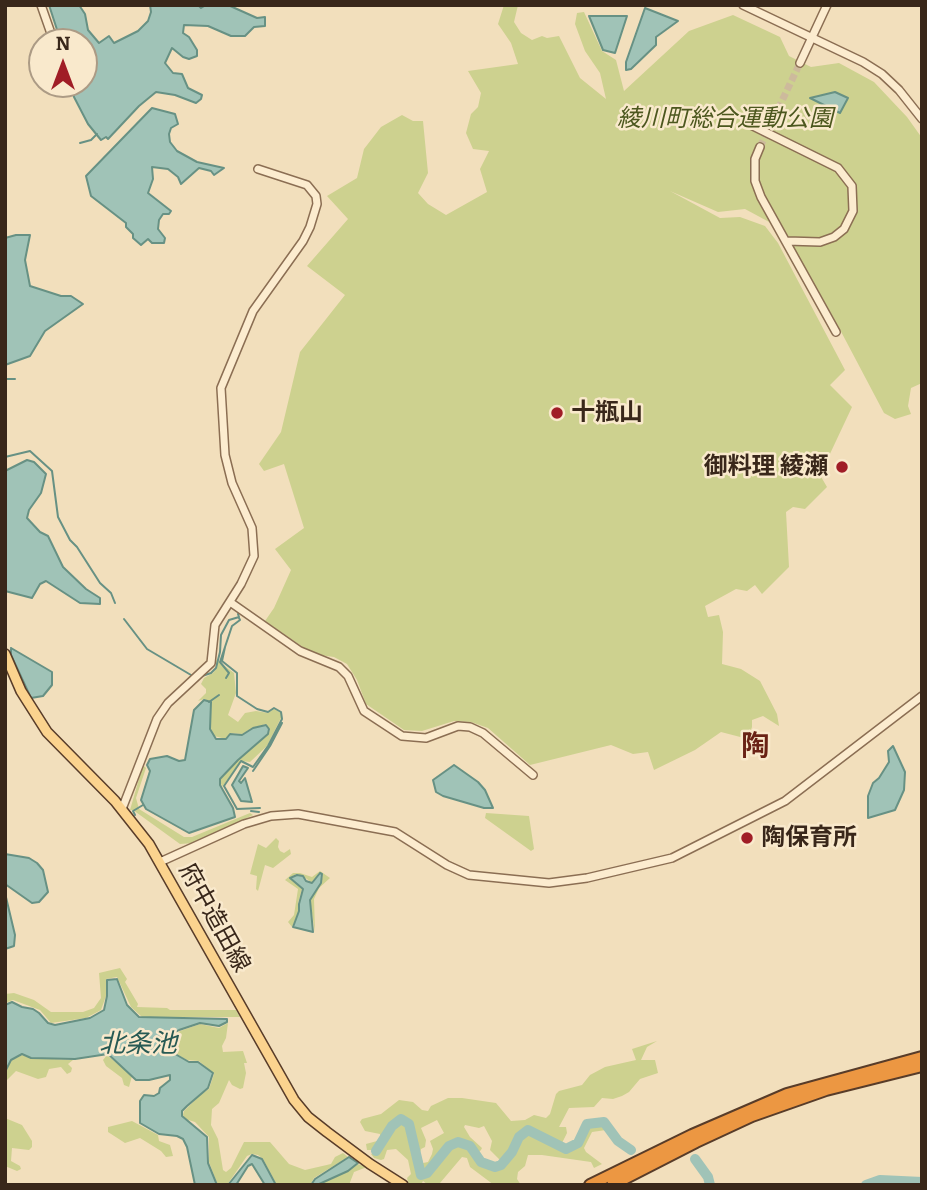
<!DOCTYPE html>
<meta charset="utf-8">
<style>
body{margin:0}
#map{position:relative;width:927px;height:1190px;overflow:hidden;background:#f2dfbc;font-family:Bitter,serif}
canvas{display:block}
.frame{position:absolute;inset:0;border:7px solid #39271a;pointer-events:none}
.north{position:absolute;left:28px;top:28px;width:70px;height:70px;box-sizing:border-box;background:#f9e9cc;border:2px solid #ac9b85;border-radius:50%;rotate:0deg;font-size:19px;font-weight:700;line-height:28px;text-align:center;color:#39271a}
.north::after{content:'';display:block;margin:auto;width:24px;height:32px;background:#a01d26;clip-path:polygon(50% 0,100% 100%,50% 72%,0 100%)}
</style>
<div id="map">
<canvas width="927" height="1190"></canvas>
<div class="frame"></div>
<div class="north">N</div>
</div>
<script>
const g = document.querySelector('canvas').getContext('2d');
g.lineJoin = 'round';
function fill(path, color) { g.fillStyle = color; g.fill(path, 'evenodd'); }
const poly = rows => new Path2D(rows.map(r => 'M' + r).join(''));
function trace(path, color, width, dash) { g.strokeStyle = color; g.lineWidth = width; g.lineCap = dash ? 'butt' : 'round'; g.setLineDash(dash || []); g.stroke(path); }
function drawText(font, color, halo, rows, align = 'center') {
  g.font = font + ' Bitter,"Noto Sans JP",serif'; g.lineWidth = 5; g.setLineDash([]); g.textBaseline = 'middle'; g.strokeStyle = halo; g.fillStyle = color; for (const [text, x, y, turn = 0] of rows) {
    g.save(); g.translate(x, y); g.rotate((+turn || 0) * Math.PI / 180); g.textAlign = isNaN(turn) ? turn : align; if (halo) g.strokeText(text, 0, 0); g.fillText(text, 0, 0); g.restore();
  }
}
const green = poly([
 [504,5,518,5,514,22,521,33,532,40,542,36,547,38,559,36,580,78,606,99,600,73,585,51,575,24,577,13,584,12,602,51,616,60,624,91,689,31,733,15,780,37,789,56,811,67,839,63,874,82,907,117,922,138,922,383,911,388,908,406,911,414,895,419,884,413,837,324,784,230,745,209,718,212,670,191,720,218,740,217,765,226,778,243,845,370,830,385,852,407,820,475,827,487,805,509,793,507,786,512,789,567,762,594,755,585,747,591,736,589,705,606,708,617,719,615,723,632,722,664,741,669,760,681,777,714,779,726,763,716,752,720,752,727,748,739,721,732,695,750,654,770,648,752,633,754,611,745,530,765,488,728,471,722,454,721,422,731,404,730,366,704,357,680,347,664,334,657,313,654,265,621,274,608,291,570,275,549,304,528,284,464,264,471,259,464,281,432,300,352,345,295,307,266,348,219,327,196,357,178,364,149,381,127,402,115,413,121,423,121,428,173,418,193,428,204,446,215,487,192,480,169,489,151,473,149,466,133,471,114,478,107,481,93,468,71,518,64,511,43,498,24],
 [217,660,234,673,236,693,228,715,238,722,245,713,256,711,268,713,274,709,281,713,281,718,267,746,250,762,241,761,222,787,220,780,238,760,269,734,270,729,266,724,252,728,242,734,230,733,226,739,214,736,211,729,211,702,204,699,198,701,206,693,206,689,201,684,204,678,213,673,217,668,215,661],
 [143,765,146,768,136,798,139,809,184,837,192,837,250,813,253,815,194,843,180,844,133,810,130,810],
 [486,813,529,816,534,849,531,851,485,818],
 [276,838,279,841,278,847,280,851,284,853,290,849,291,854,273,868,265,865,258,891,256,889,257,876,250,874,258,844,266,848],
 [320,871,330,878,319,888,314,899,315,932,310,900,321,884,323,874,319,873,312,883,303,876,297,874,290,877,302,889,298,903,299,911,292,927,288,922,294,915,298,889,285,880,293,873,300,873,312,877],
 [120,968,127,979,125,982,138,1004,137,1007,167,1008,170,1010,236,1010,240,1017,142,1017,131,1007,117,977,106,979,106,996,101,1010,86,1018,51,1023,40,1010,13,1000,5,1003,5,994,14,993,34,1000,51,1012,83,1012,94,1008,101,998,99,973],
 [228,1023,226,1038,222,1046,223,1052,243,1051,247,1063,244,1063,246,1073,243,1088,240,1089,232,1085,229,1080,219,1103,212,1109,211,1125,218,1139,223,1170,226,1172,231,1168,244,1142,270,1142,289,1164,305,1170,331,1164,335,1157,343,1153,348,1157,314,1178,310,1185,277,1185,263,1159,258,1155,252,1154,247,1156,227,1185,217,1183,209,1162,209,1137,195,1122,185,1119,183,1115,184,1111,201,1094,209,1089,214,1074,199,1061,187,1060,170,1050,166,1045,172,1036,180,1031,200,1024,219,1028],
 [657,1041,647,1047,641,1060,655,1060,658,1073,640,1079,629,1092,622,1096,613,1099,602,1098,594,1107,569,1108,559,1127,566,1127,567,1133,561,1145,533,1130,527,1129,518,1136,511,1152,502,1162,490,1150,492,1141,484,1126,479,1128,465,1125,464,1127,470,1137,482,1148,481,1150,477,1154,470,1145,458,1141,452,1141,427,1172,422,1173,410,1123,401,1118,395,1120,375,1150,367,1150,366,1144,377,1141,380,1138,380,1134,365,1131,360,1122,362,1119,381,1114,399,1100,413,1102,422,1110,428,1111,431,1106,448,1098,462,1098,496,1103,511,1121,525,1120,534,1115,546,1118,550,1114,556,1094,559,1091,582,1085,590,1075,605,1067,636,1060,632,1049],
 [437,1120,444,1133,430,1141,433,1149,432,1154,428,1162,423,1163,420,1153,421,1149,425,1147,426,1140,421,1128],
 [22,1055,31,1058,73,1060,68,1064,72,1068,71,1072,67,1074,61,1067,49,1069,46,1077,38,1079,16,1071,5,1082,5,1074,11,1061],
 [107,1055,132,1076,129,1087,124,1085,122,1078,106,1066,103,1060],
 [5,1118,22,1125,32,1141,32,1147,29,1150,12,1148,11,1161,20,1166,21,1169,17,1171,5,1166,7,1145],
 [402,1120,408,1124,421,1176,428,1175,454,1144,459,1143,469,1147,479,1163,495,1168,505,1164,514,1153,520,1138,528,1131,566,1151,579,1144,588,1125,604,1124,607,1126,606,1130,592,1132,584,1148,586,1152,602,1164,594,1168,591,1162,542,1155,528,1155,525,1166,518,1172,517,1179,521,1185,494,1185,470,1167,467,1158,462,1157,440,1183,428,1185,423,1181,421,1185,409,1185,407,1178,411,1174,408,1160,396,1149,387,1150,384,1159,381,1160,374,1158,371,1154,377,1152,393,1127],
 [132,1121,158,1135,159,1141,170,1145,173,1156,166,1157,161,1151,140,1138,125,1143,108,1132,108,1127],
 [358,1164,367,1167,354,1172,349,1185,319,1184,348,1171]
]);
const water = poly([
 [49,5,79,5,85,14,88,30,99,43,109,36,114,43,138,31,148,21,151,12,150,5,198,5,201,8,206,5,228,5,257,18,265,17,265,26,254,27,245,36,231,36,208,26,184,25,183,33,189,37,197,50,197,56,189,59,183,57,172,48,165,63,173,73,182,74,188,88,202,95,201,99,196,103,175,95,156,92,139,106,108,139,106,137,101,140,88,124,74,97,71,84,84,84,84,42,61,42,49,5],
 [645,8,678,21,656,37,656,45,631,69,626,70,626,62,645,8],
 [589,16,627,16,615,53,603,50,589,16],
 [835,92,848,98,840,113,810,98,835,92],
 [152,108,175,114,178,124,171,128,169,134,170,142,177,151,197,162,224,168,214,175,211,171,199,168,181,184,178,177,168,169,152,167,153,179,148,193,171,211,169,214,163,214,159,220,158,229,165,238,164,243,152,243,148,239,141,245,133,238,133,234,126,227,126,223,91,196,86,176,152,108],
 [16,235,30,235,25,260,30,286,61,296,71,296,83,304,45,331,30,356,5,365,5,238,16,235],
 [27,460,34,462,46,474,41,493,29,510,27,518,40,532,48,536,63,567,86,589,100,598,100,604,80,603,46,581,40,584,32,598,5,591,5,471,27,460],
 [11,648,52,672,52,685,43,696,31,698,11,655,11,648],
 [204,700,211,702,210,729,216,739,226,739,230,734,242,735,253,728,266,725,269,729,268,734,238,760,220,779,220,785,233,808,235,817,189,833,146,809,141,800,150,771,147,765,150,759,167,756,179,761,185,760,194,710,204,700],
 [893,746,905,772,904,790,895,810,868,818,868,796,873,783,879,778,889,762,888,751,893,746],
 [454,765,478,782,485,790,493,808,484,808,443,796,436,792,433,780,454,765],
 [243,766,248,768,239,781,241,783,245,778,252,802,241,801,232,785,243,766],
 [5,854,29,858,37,863,43,870,48,892,39,902,32,903,5,884,5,854],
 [320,873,322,874,321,883,310,900,313,932,293,927,299,911,299,904,303,889,290,878,297,875,303,876,306,881,312,883,320,873],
 [5,893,15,935,14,946,5,949,5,893],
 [117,979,127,1005,139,1017,227,1019,227,1022,219,1026,200,1023,179,1030,171,1035,165,1045,170,1051,189,1062,198,1062,213,1073,208,1088,187,1106,182,1111,182,1116,207,1137,208,1163,217,1185,195,1185,187,1147,183,1139,177,1136,159,1134,140,1123,140,1101,144,1095,154,1096,159,1093,160,1088,170,1080,170,1075,149,1080,136,1080,108,1054,75,1059,31,1058,22,1054,11,1060,5,1072,5,1005,12,1002,22,1007,33,1009,39,1013,48,1023,55,1025,90,1018,104,1010,107,996,107,980,117,979],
 [252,1155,262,1159,276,1185,265,1185,252,1164,248,1166,236,1185,228,1185,252,1155],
 [349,1157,358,1163,348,1171,317,1185,311,1185,315,1179,349,1157]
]);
const stream = poly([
 [80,143,91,140,97,134],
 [5,379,15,379],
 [5,457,30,451,52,471,58,517,70,540,77,547,100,583,111,593,115,603],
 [124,619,147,649,191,675],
 [225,647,222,661,237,673,237,696,257,709,268,712,274,708,281,712,282,719,268,746,253,767,241,761,224,786,237,809,260,808],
 [202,676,211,673,216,668,220,652,221,635,229,620,239,617,238,614],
 [226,678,229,673,220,662,232,626,240,620,239,618],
 [209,702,219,695],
 [253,771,270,746,282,723],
 [251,811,259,812],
 [135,815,133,811,143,805]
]);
const river = poly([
 [376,1151,392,1126,401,1119,409,1124,421,1175,427,1173,449,1146,458,1142,470,1146,481,1162,495,1167,501,1165,512,1152,519,1137,528,1130,566,1149,578,1143,587,1124,604,1122,618,1141,631,1150],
 [695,1159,708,1177,710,1185],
 [866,1185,880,1180,922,1182]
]);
const minorTunnel = poly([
 [760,147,800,63]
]);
const minor = poly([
 [41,5,54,42],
 [743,5,863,62,882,74,899,90,922,119],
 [800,63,827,5],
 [745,122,838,168,852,186,853,211,844,229,834,237,820,242,787,241],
 [760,147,755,159,755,181,761,197,836,332],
 [230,602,300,651,339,667,348,676,364,711,402,736,426,738,458,726,470,727,483,733,533,775],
 [122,809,157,719,168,703,211,663,215,625,241,584,254,556,252,528,232,483,225,455,221,388,253,311,303,241,310,227,317,204,316,196,307,185,258,169],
 [160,862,244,824,271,816,298,814,395,832,447,865,469,875,549,883,587,878,672,858,785,801,922,696]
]);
const major = poly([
 [5,654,21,691,47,732,115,801,149,844,294,1100,308,1117,327,1132,370,1164,403,1185]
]);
const highway = poly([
 [590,1185,692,1135,787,1094,922,1057],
 [612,1185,696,1142,752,1116,826,1090,922,1066]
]);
const markers = [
 [557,413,7,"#a01d26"],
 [842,467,7,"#a01d26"],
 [747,838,7,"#a01d26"]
];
const parkNames = [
 ["綾川町総合運動公園",725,119]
];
const poiNames = [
 ["十瓶山",571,413],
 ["御料理 綾瀬",828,467,"right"],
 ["陶保育所",761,838]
];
const streetNames = [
 ["府中造田線",214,918,61]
];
const waterNames = [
 ["北条池",138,1045]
];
const quarterNames = [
 ["陶",755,747]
];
fill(green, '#cdd18f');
fill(water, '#a0c3b7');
trace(water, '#679184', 2);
trace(stream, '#679184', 2);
trace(river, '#a0c3b7', 10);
trace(minorTunnel, '#cdba9c', 7, [7, 3.5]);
trace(minor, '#8b6e53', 10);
trace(major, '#583c29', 12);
trace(highway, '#583c29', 14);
trace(minor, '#fceccf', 7);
trace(major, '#fbd38e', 9);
trace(highway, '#ec9742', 10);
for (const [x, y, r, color] of markers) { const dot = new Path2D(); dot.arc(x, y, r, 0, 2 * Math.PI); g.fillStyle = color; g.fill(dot); trace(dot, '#f9e9cc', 2.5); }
drawText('italic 24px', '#4c571e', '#f9e9cc', parkNames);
drawText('bold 24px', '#39271a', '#f9e9cc', poiNames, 'left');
drawText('24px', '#39271a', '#f9e9cc', streetNames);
drawText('italic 26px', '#275a54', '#f9e9cc', waterNames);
drawText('bold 28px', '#6a2215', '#f9e9cc', quarterNames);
</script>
